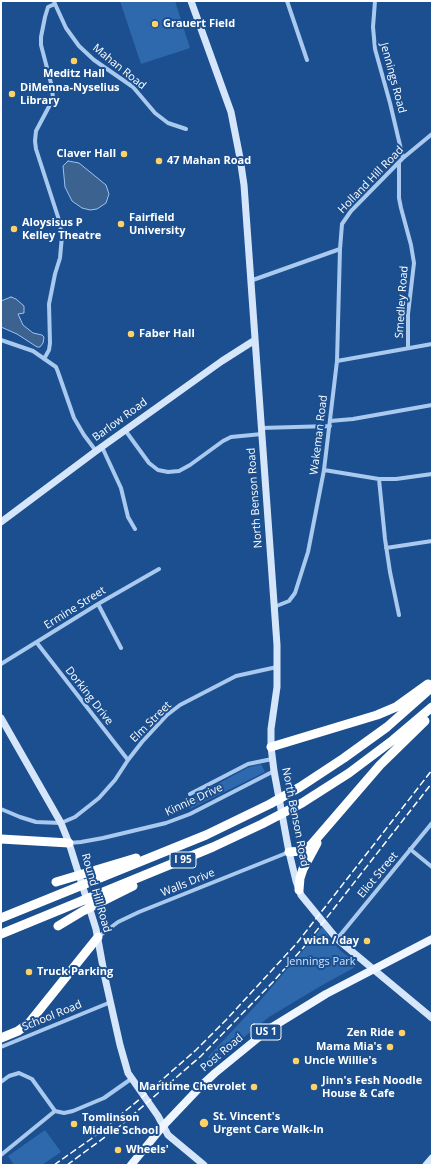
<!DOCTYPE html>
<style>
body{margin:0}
#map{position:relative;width:433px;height:1166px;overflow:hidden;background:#1b4f8f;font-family:"Open Sans",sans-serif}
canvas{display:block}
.frame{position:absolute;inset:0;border:2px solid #fff;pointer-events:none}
</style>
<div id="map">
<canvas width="433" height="1166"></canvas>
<div class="frame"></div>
</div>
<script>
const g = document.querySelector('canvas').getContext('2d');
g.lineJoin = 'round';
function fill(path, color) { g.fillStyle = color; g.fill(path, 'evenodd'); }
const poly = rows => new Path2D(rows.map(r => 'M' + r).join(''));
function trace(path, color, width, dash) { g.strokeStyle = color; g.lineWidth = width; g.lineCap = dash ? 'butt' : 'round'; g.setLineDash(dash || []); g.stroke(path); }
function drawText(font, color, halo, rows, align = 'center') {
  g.font = font + ' "Open Sans",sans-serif'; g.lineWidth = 4; g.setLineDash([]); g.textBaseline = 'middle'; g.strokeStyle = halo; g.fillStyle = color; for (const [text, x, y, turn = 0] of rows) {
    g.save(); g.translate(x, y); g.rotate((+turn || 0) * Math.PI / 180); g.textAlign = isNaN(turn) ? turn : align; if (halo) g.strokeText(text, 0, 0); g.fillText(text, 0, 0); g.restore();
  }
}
const green = poly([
 [120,1,175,1,190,48,141,64],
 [261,764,265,772,190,809,190,799,247,768],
 [323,926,331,941,341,951,353,960,357,966,319,987,269,1017,212,1063,208,1057,259,1002,306,947],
 [45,1130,61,1152,42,1165,14,1165,8,1156]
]);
const water = poly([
 [68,161,79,163,106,185,109,194,106,203,97,209,90,210,82,208,72,201,65,187,63,166,68,161],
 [11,297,16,299,24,306,24,313,18,314,23,325,33,333,42,335,44,337,43,343,40,347,37,347,17,334,1,327,1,301,11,297]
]);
const street = poly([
 [287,1,307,60],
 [375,1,373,27,375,49,390,103,403,158],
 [55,4,66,28,79,46,94,60,133,87,155,113,168,123,186,129],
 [399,163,399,198,401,208,411,245,414,263,408,314,408,348],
 [250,281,340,249],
 [1,340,33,351,56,367,58,372,74,418,84,435,96,451],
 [44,359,49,350,50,343,49,304,55,274,60,258,62,236,59,220,36,149,35,141,36,131,53,99,52,87,41,45,41,37,45,17,48,7,55,4,54,1],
 [337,361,432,344],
 [330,421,353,419,432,405],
 [261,428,330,426],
 [125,430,149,463,158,470,168,472,179,471,190,465,223,441,231,437,262,434],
 [102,447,121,488,128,517,135,529],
 [324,470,379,479,396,479,432,474],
 [379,479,385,539,390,572,399,615],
 [386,548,432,541],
 [98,604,121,648],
 [274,607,289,601,295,593,308,552,324,470,337,361,340,249,342,224,351,211,403,158,432,134],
 [37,643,128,760],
 [1,664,98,604,159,569],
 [190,794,248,764,272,759],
 [1,809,20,817,36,822,61,823,75,817,99,798,115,780,128,760,142,742,167,715,180,705,236,676,277,667],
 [69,843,81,842,103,838,166,823,190,814,274,771],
 [410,849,432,867],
 [98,937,118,922,139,912,289,852],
 [337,939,432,823],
 [1,1047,111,1002],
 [1,1082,9,1076,19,1073,32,1079,55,1111,1,1155],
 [55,1111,64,1113,73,1111,104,1098,131,1079]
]);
const secondary = poly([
 [191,1,231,112,240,158,244,185,277,645,277,687,271,729,271,747,274,771,289,852,296,881,301,895,337,939,432,1018],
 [1,522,96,451,222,361,255,340],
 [1,718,61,823,69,843,96,929,105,978,120,1045,128,1073,158,1116,168,1135,204,1165],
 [426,1165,432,1158]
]);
const primary = poly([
 [131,1165,163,1126,202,1085,215,1073,269,1029,326,994,432,939]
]);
const highway = poly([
 [271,747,377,715,396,707,428,684],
 [1,839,69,843],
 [289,852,302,851,311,845,380,765,425,721],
 [56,882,136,858],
 [299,890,300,878,303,869,317,843],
 [1,918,206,835,270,804,300,787,344,758,387,727,432,687],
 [58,926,83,911,133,886],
 [1,934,213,847,262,824,302,803,349,773,393,740,432,707],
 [1,1038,18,1031,29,1023,98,937]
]);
const rail = poly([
 [54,1165,91,1139,140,1099,196,1050,226,1020,297,943,432,770],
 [67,1165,120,1126,201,1056,273,982,303,948,432,783]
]);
const markers = [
 [155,24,4,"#ffd166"],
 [74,61,4,"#ffd166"],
 [12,94,4,"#ffd166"],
 [124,154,4,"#ffd166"],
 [159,161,4,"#ffd166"],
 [121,224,4,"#ffd166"],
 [14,229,4,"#ffd166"],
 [131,334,4,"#ffd166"],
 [367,941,4,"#ffd166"],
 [29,972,4,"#ffd166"],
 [402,1033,4,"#ffd166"],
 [390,1047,4,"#ffd166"],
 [296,1061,4,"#ffd166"],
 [254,1087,4,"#ffd166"],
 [314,1087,4,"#ffd166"],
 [204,1123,5,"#ffd166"],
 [74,1124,4,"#ffd166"],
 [118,1150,4,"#ffd166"]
];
const shields = [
 [183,860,26],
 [266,1032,30]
];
const shieldNames = [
 ["I 95",183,860],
 ["US 1",266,1032]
];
const poiNames = [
 ["Grauert Field",163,24],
 ["Meditz Hall",74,74,"center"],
 ["DiMenna-Nyselius",20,88],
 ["Library",20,101],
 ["Claver Hall",116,154,"right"],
 ["47 Mahan Road",167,161],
 ["Fairfield",129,218],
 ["University",129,231],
 ["Aloysisus P",22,223],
 ["Kelley Theatre",22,236],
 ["Faber Hall",139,334],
 ["wich / day",359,941,"right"],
 ["Truck Parking",37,972],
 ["Zen Ride",394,1033,"right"],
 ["Mama Mia's",382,1047,"right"],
 ["Uncle Willie's",304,1061],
 ["Jinn's Fesh Noodle",322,1081],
 ["House & Cafe",322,1094],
 ["Maritime Chevrolet",246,1087,"right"],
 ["St. Vincent's",213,1117],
 ["Urgent Care Walk-In",213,1130],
 ["Tomlinson",82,1118],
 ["Middle School",82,1131],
 ["Wheels'",126,1150]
];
const streetNames = [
 ["Mahan Road",119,67,39],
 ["Jennings Road",393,78,75],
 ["Holland Hill Road",371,180,-46],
 ["Smedley Road",402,302,-86],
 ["Barlow Road",120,420,-36],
 ["Wakeman Road",319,435,-83],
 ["North Benson Road",255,498,-94],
 ["Ermine Street",75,608,-32],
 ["Dorking Drive",89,696,52],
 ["Elm Street",151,722,-45],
 ["Kinnie Drive",194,800,-25],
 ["North Benson Road",295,817,79],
 ["Eliot Street",378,875,-50],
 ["Walls Drive",188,883,-22],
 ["Round Hill Road",96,893,74],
 ["School Road",52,1016,-22],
 ["Post Road",222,1053,-40]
];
const parkNames = [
 ["Jennings Park",321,962]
];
fill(green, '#2e69ad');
fill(water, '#3c6290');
trace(water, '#9cc4f0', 1);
trace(street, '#a9c9ee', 4);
trace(secondary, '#d6e6fa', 7);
trace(primary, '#f0f6ff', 8);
trace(highway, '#fff', 9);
trace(rail, '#fff', 1.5, [7, 3]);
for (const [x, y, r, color] of markers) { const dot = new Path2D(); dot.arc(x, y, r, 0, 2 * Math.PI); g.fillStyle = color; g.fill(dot); trace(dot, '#1b4f8f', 1.5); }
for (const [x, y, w] of shields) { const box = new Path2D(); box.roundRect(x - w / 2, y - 8, w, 16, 3); g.fillStyle = '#1b4f8f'; g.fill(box); trace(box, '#fff', 1); }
drawText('bold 10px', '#fff', null, shieldNames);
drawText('bold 11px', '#fff', '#1b4f8f', poiNames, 'left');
drawText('11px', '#fff', '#1b4f8f', streetNames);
drawText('11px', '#cfe3fa', '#1b4f8f', parkNames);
</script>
